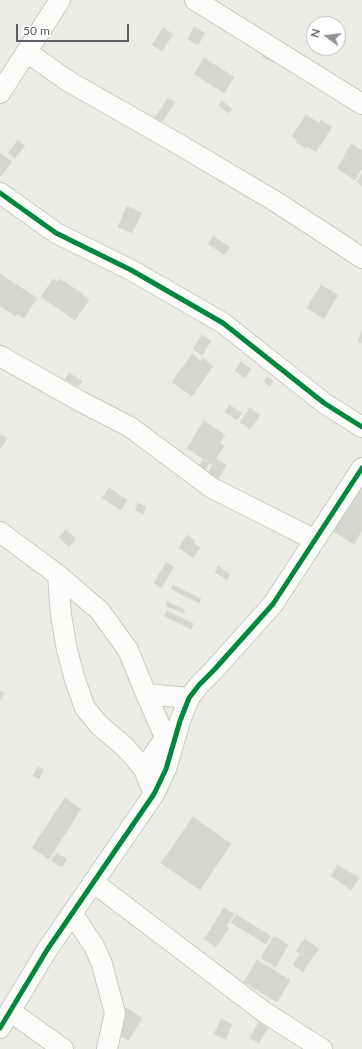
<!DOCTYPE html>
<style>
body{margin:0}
#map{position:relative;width:362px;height:1049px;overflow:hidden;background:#ecece7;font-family:Lato,sans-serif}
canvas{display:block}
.north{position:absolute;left:306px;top:16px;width:40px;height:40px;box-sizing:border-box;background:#fff;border:1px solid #bebfc1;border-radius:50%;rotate:285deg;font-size:11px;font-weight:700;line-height:16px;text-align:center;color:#5c6065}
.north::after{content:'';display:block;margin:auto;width:14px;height:18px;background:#8e9192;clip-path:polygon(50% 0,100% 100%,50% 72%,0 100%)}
.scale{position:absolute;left:16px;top:24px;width:113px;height:18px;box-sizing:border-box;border:2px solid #5c6065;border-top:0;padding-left:5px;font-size:12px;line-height:14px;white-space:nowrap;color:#5c6065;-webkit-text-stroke:3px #fff;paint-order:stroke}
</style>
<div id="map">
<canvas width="362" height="1049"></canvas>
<div class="north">N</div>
<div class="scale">50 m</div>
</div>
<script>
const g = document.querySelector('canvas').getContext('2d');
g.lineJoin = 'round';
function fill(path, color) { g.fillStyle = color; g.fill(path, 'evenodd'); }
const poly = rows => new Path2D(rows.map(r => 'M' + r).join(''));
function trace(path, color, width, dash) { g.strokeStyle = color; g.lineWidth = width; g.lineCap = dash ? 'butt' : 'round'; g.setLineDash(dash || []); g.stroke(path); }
const building = poly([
 [194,27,205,33,198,45,188,39,194,27],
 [163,28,173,34,162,51,152,45,163,28],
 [264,52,275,57,273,62,262,57,264,52],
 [204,58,234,77,224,93,194,74,204,58],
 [168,98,175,102,162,122,155,117,168,98],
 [222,101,232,109,228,113,219,106,222,101],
 [306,115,319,123,321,120,332,127,316,152,307,146,306,148,296,142,297,139,292,136,306,115],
 [18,140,25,146,15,158,8,153,18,140],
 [351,144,362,150,362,168,355,180,337,169,351,144],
 [0,153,12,162,1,176,0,175,0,153],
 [362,174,362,186,357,182,362,174],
 [127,206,142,213,132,233,118,227,127,206],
 [213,236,230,247,225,255,208,244,213,236],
 [0,274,37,298,24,318,17,314,16,316,0,306,0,274],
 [53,279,58,282,60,279,83,294,82,295,89,300,75,320,41,297,53,279],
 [321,285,338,295,324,319,307,308,321,285],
 [362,331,362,343,358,342,362,331],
 [202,335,211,341,202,355,193,349,202,335],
 [192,354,201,361,203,358,213,366,192,396,172,382,192,354],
 [241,362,251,369,245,378,235,371,241,362],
 [69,373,82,381,78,387,65,379,69,373],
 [267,377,273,381,270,386,264,382,267,377],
 [229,405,242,413,237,420,225,412,229,405],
 [250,408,260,415,250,429,240,422,250,408],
 [204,421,225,435,220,443,224,446,212,465,187,448,204,421],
 [0,434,7,438,0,449,0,434],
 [216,459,226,465,218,479,208,473,216,459],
 [202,460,209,463,205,472,198,469,202,460],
 [362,463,362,530,354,544,324,526,362,463],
 [109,488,127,500,121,510,102,498,109,488],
 [138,503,146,507,143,514,135,510,138,503],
 [66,530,76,539,69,547,59,537,66,530],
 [187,535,195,541,193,543,200,548,193,558,179,548,187,535],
 [166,562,174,567,161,588,154,583,166,562],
 [218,566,230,574,227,580,215,572,218,566],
 [173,585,201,599,199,603,171,589,173,585],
 [167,602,185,610,184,613,166,606,167,602],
 [167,611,194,624,191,629,164,616,167,611],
 [0,691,4,693,0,700,0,691],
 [38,767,44,770,39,779,33,776,38,767],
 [65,798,81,809,49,859,32,848,65,798],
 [193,817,231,844,200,890,161,863,193,817],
 [56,853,67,859,62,867,51,861,56,853],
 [338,865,359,878,351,890,331,876,338,865],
 [224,908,234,914,226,926,229,928,216,947,204,939,224,908],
 [236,915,271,936,266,944,231,923,236,915],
 [274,936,288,945,276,967,261,958,274,936],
 [305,939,319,949,310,961,296,951,305,939],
 [300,954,310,961,303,972,293,965,300,954],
 [257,960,290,980,277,1002,244,982,257,960],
 [125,1007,142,1018,128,1041,111,1030,125,1007],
 [221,1019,232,1024,226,1039,214,1034,221,1019],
 [259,1022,268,1028,259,1043,250,1038,259,1022]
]);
const minor = poly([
 [195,0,362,104],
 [27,52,68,81,175,142,278,203,362,258],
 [0,93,60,0],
 [0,193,56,233,131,270,223,323,324,403,362,427],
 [0,356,78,400,130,427,212,488,315,540],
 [0,532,58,575,100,611,128,650,146,694,171,751],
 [58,575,61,615,67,650,75,680,85,708,99,725,125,747,144,769,154,794],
 [146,694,189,698],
 [144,769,165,738],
 [93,882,264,1012,322,1049],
 [72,913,94,946,102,964,115,1013,107,1049],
 [10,1011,63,1049],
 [0,1028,47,950,154,794,166,769,180,721,189,698,199,685,214,670,273,604,362,468]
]);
const cycleway = poly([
 [0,193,56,233,131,270,223,323,324,403,362,427],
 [0,1028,47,950,154,794,166,769,180,721,189,698,199,685,214,670,273,604,362,468]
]);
fill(building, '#d6d5d2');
trace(building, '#dcdad6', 1);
trace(minor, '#c9c9c9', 22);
trace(minor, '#fcfcfb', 20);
trace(cycleway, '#00873e', 5);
</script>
